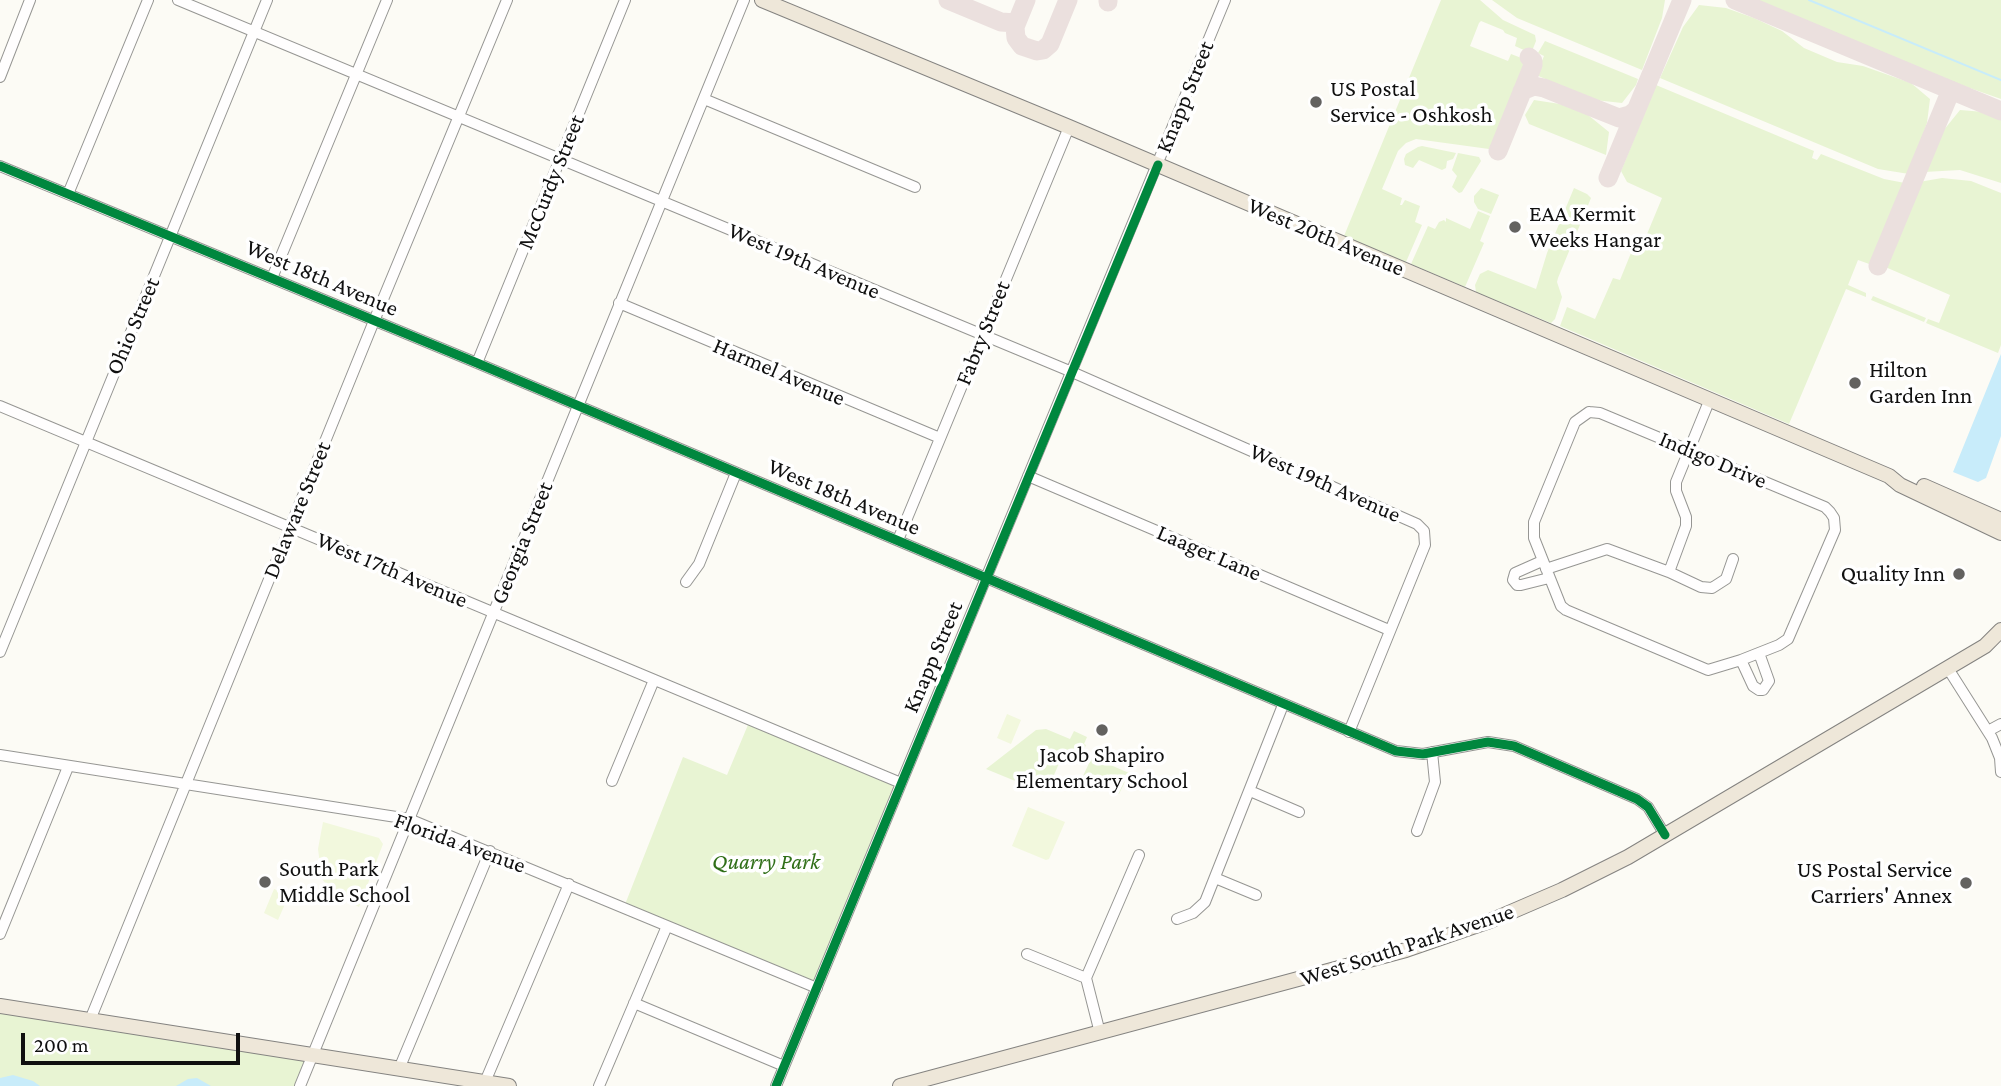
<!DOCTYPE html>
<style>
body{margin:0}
#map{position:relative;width:2001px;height:1086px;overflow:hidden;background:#fcfbf5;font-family:"Crimson Pro",serif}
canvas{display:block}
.scale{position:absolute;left:21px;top:1033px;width:219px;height:32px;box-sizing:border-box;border:4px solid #101010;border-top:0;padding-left:9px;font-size:21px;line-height:24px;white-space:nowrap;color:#101010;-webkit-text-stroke:5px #fff;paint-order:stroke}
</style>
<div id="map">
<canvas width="2001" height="1086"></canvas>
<div class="scale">200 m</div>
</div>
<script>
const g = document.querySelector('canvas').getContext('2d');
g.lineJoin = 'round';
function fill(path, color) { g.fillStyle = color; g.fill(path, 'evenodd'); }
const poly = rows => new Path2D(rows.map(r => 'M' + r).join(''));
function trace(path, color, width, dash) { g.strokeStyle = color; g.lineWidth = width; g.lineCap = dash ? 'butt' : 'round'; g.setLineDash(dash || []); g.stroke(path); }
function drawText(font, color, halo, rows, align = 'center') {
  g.font = font + ' "Crimson Pro",serif'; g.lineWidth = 7; g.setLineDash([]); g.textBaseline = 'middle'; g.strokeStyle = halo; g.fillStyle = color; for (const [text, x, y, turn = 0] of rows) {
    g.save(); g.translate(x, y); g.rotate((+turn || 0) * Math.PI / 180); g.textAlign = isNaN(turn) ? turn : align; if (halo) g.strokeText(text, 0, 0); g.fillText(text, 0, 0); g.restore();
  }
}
const green = poly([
 [1441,0,1480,0,1503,20,1535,35,1536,41,1532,51,1528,52,1515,46,1517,38,1505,33,1503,30,1481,21,1479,23,1470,46,1508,61,1511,54,1524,59,1527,63,1489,149,1416,139,1406,143,1398,151,1382,189,1402,198,1400,205,1402,205,1405,200,1420,206,1415,222,1422,225,1406,262,1344,236],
 [1492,0,1665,0,1662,18,1642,70,1517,18],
 [1757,0,2001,0,2001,99,1964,86],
 [1699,5,1726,8,1754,18,1782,31,1804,48,1837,62,1863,66,1911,83,1930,99,1927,123,1909,174,1878,169,1660,78,1683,27],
 [1545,41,1638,79,1636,85,1622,103,1595,100,1536,75,1544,56,1538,53],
 [1656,85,1814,151,1812,158,1817,160,1821,154,1884,179,1905,183,1872,265,1858,260,1848,285,1866,293,1866,297,1846,289,1789,424,1560,326,1567,307,1595,319,1613,278,1620,280,1633,248,1640,251,1662,198,1627,182,1621,171],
 [1534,100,1560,104,1588,115,1609,132,1606,155,1529,124,1525,115],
 [1960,110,1984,112,2001,119,2001,183,1960,170,1924,172,1943,131],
 [1418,147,1422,146,1456,153,1453,159,1447,161,1446,168,1442,170,1419,160,1413,168,1405,165,1404,159,1406,154],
 [1458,153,1479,157,1481,161,1462,192,1459,193,1452,187,1457,176,1452,170],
 [1942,178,1971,181,2001,193,2001,345,1998,353,1926,323,1928,319,1939,323,1950,295,1883,266,1919,182],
 [1481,188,1499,195,1491,214,1478,209,1474,202,1474,196],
 [1574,188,1587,194,1591,198,1558,278,1557,282,1562,297,1555,319,1551,323,1476,292,1475,285,1480,274,1488,270,1536,289,1547,253],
 [1478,211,1490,216,1480,241,1484,243,1465,287,1411,264,1428,226,1435,229,1439,222,1444,220,1446,222,1446,218,1470,229],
 [1873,296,1926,318,1924,322,1871,300],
 [750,720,901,783,817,988,624,907,683,757,727,775],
 [1046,729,1070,739,1074,731,1087,737,1084,744,1086,745,1079,761,1063,754,1054,775,1041,785,1027,780,1025,785,986,769,1036,730],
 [1092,757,1129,773,1119,794,1082,778],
 [0,1005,313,1055,300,1086,0,1086]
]);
const pitch = poly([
 [1007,714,1021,720,1011,744,997,738],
 [1028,807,1065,822,1049,859,1046,860,1012,846],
 [323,822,379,838,383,844,359,907,334,894,322,879,318,849],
 [274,889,289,895,278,920,264,913]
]);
const water = poly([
 [2001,354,2001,436,1986,478,1978,482,1953,472],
 [13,1075,33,1081,40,1086,0,1086,0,1078],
 [197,1078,211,1086,176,1086,188,1079]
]);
const stream = poly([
 [1809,0,2001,80]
]);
const taxiway = poly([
 [948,0,1001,22,1016,23],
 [1026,0,1015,27,1016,38,1022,46,1037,51,1043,50,1050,44,1068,0],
 [1735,0,2001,111],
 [1108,2,1108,0],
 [1522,91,1534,86,1544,88,1619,118,1630,115,1636,110],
 [1498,151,1533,65,1533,61,1529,57],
 [1608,178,1682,0],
 [1878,266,1951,90]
]);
const minor = poly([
 [178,0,1072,372,1417,524,1424,531,1425,545,1349,732],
 [0,77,30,0],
 [704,99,915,187],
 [0,166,477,363,1396,751,1423,754,1488,742,1514,746,1637,799,1648,807,1665,835],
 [68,194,148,0],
 [272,278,387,0],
 [619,303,940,438],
 [477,363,625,0],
 [0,406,901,783],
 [1589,412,1600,413,1825,507,1830,512,1834,518,1835,530,1788,639,1779,645,1741,660,1708,670,1566,610,1561,606,1534,538,1534,522,1575,422,1589,412],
 [1028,476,1389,630],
 [898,540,1069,127],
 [1542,561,1515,573,1513,580,1517,585,1521,585,1549,578],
 [1546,569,1607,549,1669,572,1701,587,1712,588,1726,579,1733,559],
 [1669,572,1686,526,1686,517,1676,491,1676,482,1710,399],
 [686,582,699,564,736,473],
 [0,652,267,0],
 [1741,660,1753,686,1759,690,1763,690,1769,681,1759,653],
 [1947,667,1992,738,2000,758,2001,772],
 [1988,731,2001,724],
 [0,755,409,819,817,988],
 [612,781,654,680],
 [1250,791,1299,812],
 [1417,831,1435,782,1432,752],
 [1215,878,1256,895],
 [1177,919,1193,913,1205,902,1283,705],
 [0,934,68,767],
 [1027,954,1086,978],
 [634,1003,784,1066],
 [90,1020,374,321,507,0],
 [1100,1033,1086,978,1139,855],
 [399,1069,490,851],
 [485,1082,569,884],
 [300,1086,744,0],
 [599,1086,667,926],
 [776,1086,1225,0]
]);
const major = poly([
 [762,0,1069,127,1889,476,1900,485,2001,533],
 [1924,486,2001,520],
 [0,1006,509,1086],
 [900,1086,1406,950,1490,921,1562,890,1628,857,1985,646,2001,630]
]);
const cycleway = poly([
 [0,166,477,363,1396,751,1423,754,1488,742,1514,746,1637,799,1648,807,1665,835],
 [776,1086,1158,165]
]);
const markers = [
 [1316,102,7,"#636260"],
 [1515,227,7,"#636260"],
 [1855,383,7,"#636260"],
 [1959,574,7,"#636260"],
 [1102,730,7,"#636260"],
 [265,882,7,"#636260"],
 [1966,883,7,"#636260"]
];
const poiNames = [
 ["US Postal",1330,89],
 ["Service - Oshkosh",1330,115],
 ["EAA Kermit",1529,214],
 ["Weeks Hangar",1529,240],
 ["Hilton",1869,370],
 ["Garden Inn",1869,396],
 ["Quality Inn",1945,574,"right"],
 ["Jacob Shapiro",1102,755,"center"],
 ["Elementary School",1102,781,"center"],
 ["South Park",279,869],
 ["Middle School",279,895],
 ["US Postal Service",1952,870,"right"],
 ["Carriers' Annex",1952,896,"right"]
];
const streetNames = [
 ["Knapp Street",1185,97,-68],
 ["McCurdy Street",551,182,-68],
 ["West 20th Avenue",1326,237,23],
 ["West 19th Avenue",804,261,23],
 ["West 18th Avenue",322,278,23],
 ["Ohio Street",133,326,-67],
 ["Fabry Street",983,333,-68],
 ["Harmel Avenue",779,372,23],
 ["Indigo Drive",1713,460,23],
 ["West 19th Avenue",1325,483,24],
 ["West 18th Avenue",844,497,23],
 ["Delaware Street",297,510,-68],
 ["Georgia Street",522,543,-68],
 ["Laager Lane",1209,553,23],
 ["West 17th Avenue",392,570,23],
 ["Knapp Street",933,657,-67],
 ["Florida Avenue",460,843,20],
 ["West South Park Avenue",1407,945,-18]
];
const parkNames = [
 ["Quarry Park",766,862]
];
fill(green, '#e8f4d3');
fill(pitch, '#f2f8dd');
fill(water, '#c8ecfa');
trace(stream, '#c8ecfa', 2);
trace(taxiway, '#ebe0de', 19);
trace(minor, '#969693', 12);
trace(major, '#848380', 16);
trace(minor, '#fffefe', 10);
trace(major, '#eee7d9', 14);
trace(cycleway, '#00873e', 9);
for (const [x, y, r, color] of markers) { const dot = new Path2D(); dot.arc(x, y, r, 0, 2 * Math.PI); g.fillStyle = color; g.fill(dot); trace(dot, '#fff', 2.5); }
drawText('23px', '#101010', '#fff', poiNames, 'left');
drawText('23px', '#101010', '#fff', streetNames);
drawText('italic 23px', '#306f18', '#fff', parkNames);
</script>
